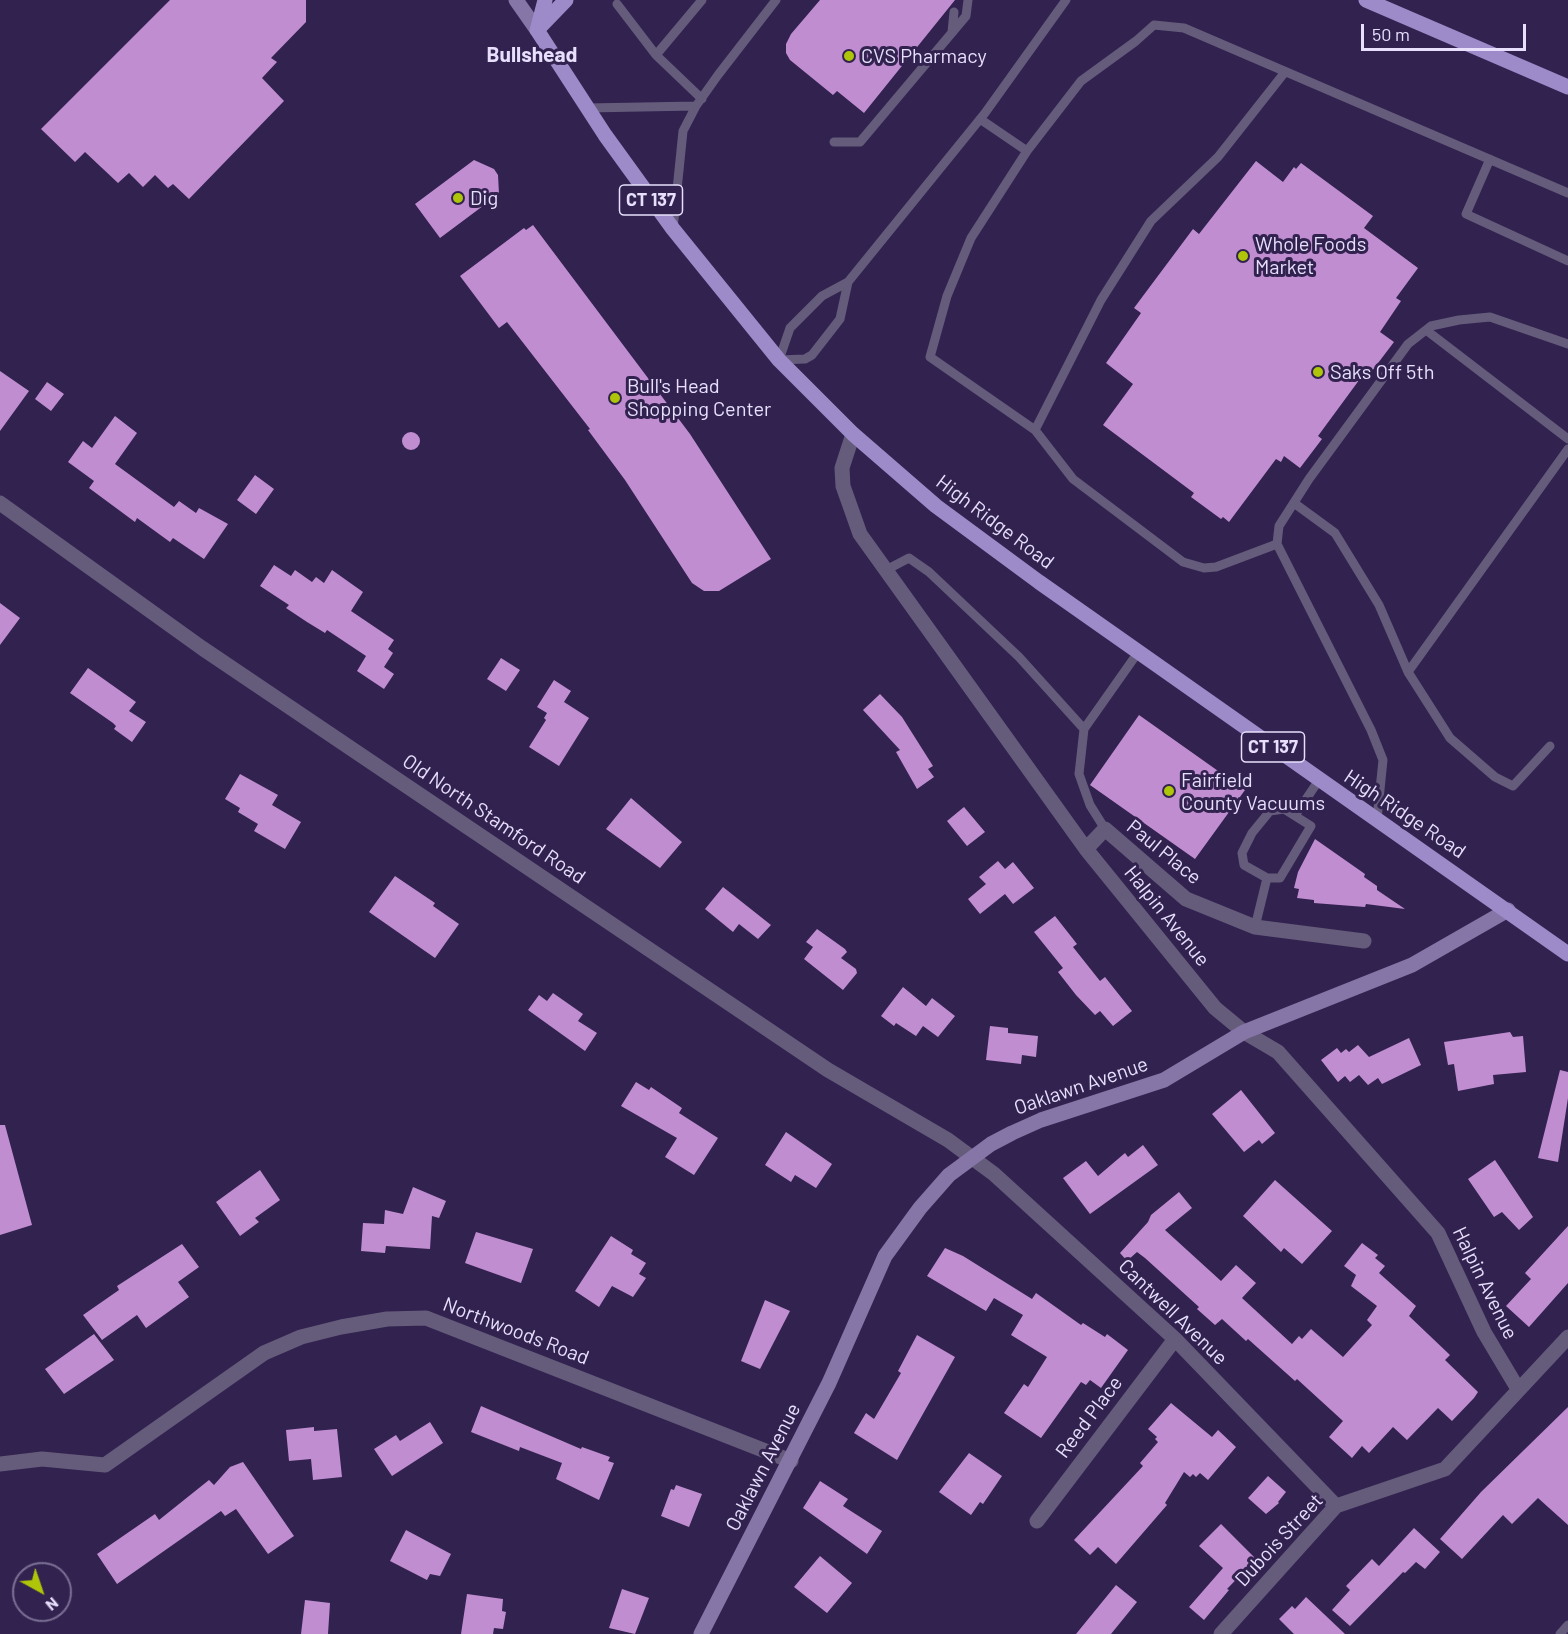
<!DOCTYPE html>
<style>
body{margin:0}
#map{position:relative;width:1568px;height:1634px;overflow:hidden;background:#32224f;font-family:Barlow,sans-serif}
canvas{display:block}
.north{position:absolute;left:12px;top:1562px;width:60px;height:60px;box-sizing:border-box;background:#32224f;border:2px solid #7a6e94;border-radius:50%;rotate:140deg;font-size:16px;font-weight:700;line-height:24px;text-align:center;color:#e7dffc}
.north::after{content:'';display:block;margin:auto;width:21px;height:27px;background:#aec509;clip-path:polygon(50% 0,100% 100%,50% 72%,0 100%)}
.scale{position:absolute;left:1361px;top:24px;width:165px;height:27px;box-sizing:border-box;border:3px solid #e7dffc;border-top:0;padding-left:8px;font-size:18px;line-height:21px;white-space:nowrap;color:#e7dffc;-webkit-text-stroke:4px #32224f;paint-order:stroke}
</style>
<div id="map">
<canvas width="1568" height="1634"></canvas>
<div class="north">N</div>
<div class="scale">50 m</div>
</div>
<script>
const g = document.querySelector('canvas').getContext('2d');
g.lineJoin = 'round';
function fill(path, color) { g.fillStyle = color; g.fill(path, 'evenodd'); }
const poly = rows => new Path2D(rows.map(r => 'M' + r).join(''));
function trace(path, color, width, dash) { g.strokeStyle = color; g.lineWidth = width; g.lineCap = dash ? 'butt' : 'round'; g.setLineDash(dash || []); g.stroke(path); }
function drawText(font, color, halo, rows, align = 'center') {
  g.font = font + ' Barlow,sans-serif'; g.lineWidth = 6; g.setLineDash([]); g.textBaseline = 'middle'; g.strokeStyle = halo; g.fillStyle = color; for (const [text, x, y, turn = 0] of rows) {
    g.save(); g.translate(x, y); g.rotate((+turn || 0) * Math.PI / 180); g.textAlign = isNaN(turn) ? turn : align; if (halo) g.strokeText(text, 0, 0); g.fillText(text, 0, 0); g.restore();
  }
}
const building = poly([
 [170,0,306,0,306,22,271,58,277,62,262,78,284,101,189,199,173,184,168,188,155,175,143,187,129,173,118,183,85,152,75,162,41,129],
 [820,0,955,0,864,113,837,91,833,95,790,60,786,53,786,44,791,34],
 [474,160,494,169,498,175,499,194,440,238,415,204],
 [1256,161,1283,182,1294,167,1296,169,1301,163,1373,216,1364,228,1418,268,1396,298,1401,301,1380,332,1394,342,1372,371,1368,368,1318,436,1322,439,1300,468,1284,456,1281,462,1276,459,1229,522,1223,517,1221,519,1191,497,1194,493,1103,425,1133,384,1106,363,1141,313,1134,308,1193,229,1199,234],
 [533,225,690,434,771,559,719,591,704,591,692,583,625,480,588,430,590,429,507,322,499,328,460,276,524,228,526,230],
 [0,371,29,391,0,431],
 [47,382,64,394,51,411,35,399],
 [115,416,137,433,115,464,174,507,179,501,196,513,199,508,228,524,204,559,173,538,170,542,137,518,135,522,89,488,94,481,68,462,83,441,92,448],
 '402 441a9 9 0 1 1 18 0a9 9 0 1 1-18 0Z',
 [255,475,274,489,256,514,237,500],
 [274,565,291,576,295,570,312,582,316,577,324,583,332,570,363,592,351,611,394,640,388,649,393,653,384,667,394,674,384,689,357,671,366,656,327,630,325,633,307,622,286,608,289,605,260,586],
 [0,603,20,618,0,645],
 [501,658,520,670,506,691,487,679],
 [88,668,136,702,129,711,146,722,132,742,114,729,116,726,113,723,70,693],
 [554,680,571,691,564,702,589,718,559,766,529,747,546,720,544,718,547,713,537,707],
 [880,694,902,717,933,766,928,769,934,777,917,789,896,752,900,750,863,710],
 [1139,715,1245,790,1195,859,1090,785],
 [240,774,278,795,272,805,301,822,285,849,254,831,258,824,238,812,240,808,225,799],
 [631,798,682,842,660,868,606,829],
 [964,807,985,832,967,846,947,821],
 [1315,839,1365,874,1364,877,1377,886,1377,890,1405,909,1366,904,1365,907,1314,903,1314,900,1297,898,1299,889,1294,888,1298,872],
 [998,861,1005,869,1013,862,1034,888,1013,904,1005,894,980,914,968,899,986,884,979,877],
 [395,876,435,903,433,906,459,924,435,958,369,912],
 [723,887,771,925,758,939,739,924,733,932,705,909],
 [1055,916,1077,944,1073,947,1100,981,1105,977,1132,1011,1113,1026,1100,1011,1095,1015,1076,995,1058,972,1063,968,1034,932],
 [817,929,845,949,847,952,841,958,856,969,857,973,843,990,804,959,813,947,806,942],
 [903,987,926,1006,932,998,955,1016,938,1037,923,1026,916,1036,896,1023,894,1026,881,1016],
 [553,993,583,1014,578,1021,597,1033,585,1051,528,1010,539,995,547,1001],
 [990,1026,1008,1028,1008,1033,1038,1036,1036,1057,1022,1055,1021,1064,986,1060],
 [1510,1032,1513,1037,1523,1036,1526,1072,1493,1075,1494,1084,1458,1091,1454,1064,1448,1065,1444,1042],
 [1409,1038,1421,1065,1382,1084,1378,1078,1368,1085,1359,1075,1350,1082,1345,1076,1338,1082,1321,1060,1337,1048,1341,1053,1346,1049,1349,1052,1358,1045,1369,1057],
 [1560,1070,1568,1072,1568,1098,1558,1162,1538,1158],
 [636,1082,649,1090,651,1087,682,1108,679,1113,718,1138,694,1175,665,1157,677,1138,621,1106],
 [1241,1090,1275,1133,1262,1144,1259,1140,1244,1152,1212,1114],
 [0,1125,5,1125,32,1225,0,1235],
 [786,1132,832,1164,816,1188,795,1175,791,1182,765,1165],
 [1143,1145,1158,1165,1090,1214,1063,1178,1086,1161,1098,1176,1125,1153,1128,1157],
 [1495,1160,1533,1217,1519,1230,1502,1212,1494,1217,1468,1179],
 [260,1170,280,1200,255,1218,259,1222,240,1236,216,1202],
 [1275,1180,1332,1231,1302,1264,1284,1248,1281,1252,1243,1216],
 [413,1187,446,1201,439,1218,432,1216,430,1249,386,1246,385,1253,361,1251,363,1223,384,1224,385,1210,403,1214],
 [1179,1192,1192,1208,1165,1230,1221,1281,1236,1265,1256,1283,1242,1298,1292,1344,1299,1336,1302,1339,1311,1329,1343,1357,1372,1325,1367,1320,1377,1306,1351,1286,1356,1275,1344,1266,1362,1243,1378,1255,1375,1258,1385,1266,1379,1273,1416,1306,1409,1316,1450,1355,1445,1360,1478,1392,1474,1398,1452,1421,1438,1408,1407,1440,1393,1427,1369,1453,1362,1446,1352,1458,1329,1437,1343,1421,1297,1379,1295,1381,1248,1339,1246,1341,1222,1319,1215,1325,1197,1309,1199,1307,1145,1258,1137,1252,1127,1261,1120,1253,1148,1222,1151,1215],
 [1568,1226,1568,1283,1529,1327,1506,1306,1531,1279,1525,1273],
 [476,1232,533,1249,521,1283,465,1263],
 [611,1236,633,1250,631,1254,646,1263,639,1274,646,1278,633,1297,612,1286,599,1307,575,1291],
 [182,1244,199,1267,178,1282,189,1297,146,1328,137,1315,102,1340,83,1315,119,1290,117,1286],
 [945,1248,963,1256,1032,1299,1036,1293,1081,1325,1083,1323,1105,1337,1107,1334,1128,1350,1101,1388,1090,1380,1086,1385,1081,1382,1041,1438,1004,1413,1024,1384,1028,1387,1047,1357,1011,1335,1023,1315,994,1298,986,1311,927,1276],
 [765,1300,790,1311,760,1369,741,1361],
 [94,1334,114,1360,64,1394,45,1369],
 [917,1335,955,1357,897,1460,854,1433,866,1413,874,1419,901,1373,898,1371],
 [1171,1403,1212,1437,1218,1430,1236,1447,1208,1480,1200,1473,1196,1477,1193,1474,1190,1477,1184,1472,1165,1503,1167,1505,1116,1564,1098,1547,1090,1555,1074,1540,1143,1466,1140,1463,1158,1442,1155,1439,1157,1437,1148,1429],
 [481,1406,581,1449,582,1447,610,1457,608,1461,614,1463,599,1500,556,1479,562,1463,520,1447,519,1451,471,1432],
 [1568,1407,1568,1525,1538,1498,1512,1524,1503,1515,1462,1559,1440,1539,1481,1492],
 [430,1422,443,1443,392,1476,374,1449,396,1435,400,1441],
 [314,1427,314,1431,337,1429,342,1477,313,1480,311,1459,289,1461,286,1430],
 [969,1453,1002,1476,983,1504,980,1502,971,1515,939,1492],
 [243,1462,294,1536,268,1554,236,1509,225,1516,221,1511,117,1584,97,1554,155,1514,159,1520,209,1480,214,1485,230,1467],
 [1268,1476,1286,1492,1278,1502,1279,1503,1266,1514,1248,1498],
 [820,1481,848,1499,843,1506,882,1531,867,1554,803,1508],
 [676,1485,702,1494,689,1527,661,1516,671,1489,674,1490],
 [1221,1524,1256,1559,1227,1589,1229,1590,1204,1620,1189,1607,1223,1568,1199,1546],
 [1414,1528,1440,1552,1425,1569,1416,1562,1405,1573,1403,1572,1350,1626,1332,1610,1350,1590,1346,1586,1372,1559,1379,1566],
 [406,1530,451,1554,440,1576,430,1574,427,1580,390,1561],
 [820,1556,852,1583,827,1613,794,1587],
 [1116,1585,1137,1602,1111,1634,1076,1634],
 [622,1589,649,1598,635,1634,609,1628],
 [467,1594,503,1599,502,1611,506,1612,503,1629,494,1628,493,1634,461,1634],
 [1306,1597,1345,1634,1294,1634,1279,1619,1292,1606,1295,1609],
 [305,1600,330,1603,328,1634,301,1634]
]);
const lane = poly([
 [702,0,656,55,702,99],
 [617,4,656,55],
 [952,32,954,12],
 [587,108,696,106],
 [980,119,1027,151,971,238,947,296,930,357,1035,430,1073,479,1183,562,1204,568,1216,567,1277,544],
 [834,142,860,142,966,16,968,0],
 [1027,151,1081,81,1136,41,1154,25,1184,28,1568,193],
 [1490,159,1466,214,1568,261],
 [673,229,683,131,696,106,718,75,776,0],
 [848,282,840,319,812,355,805,359,779,360,790,328,822,296,848,282,985,113,1066,0],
 [1426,330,1568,439],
 [1035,430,1101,300,1151,221,1218,157,1285,72],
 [1294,503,1335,533,1379,605,1408,672,1450,738,1495,777,1513,786,1550,746],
 [886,570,909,558,929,572,1019,657,1084,729,1139,651],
 [1408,672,1568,449],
 [1084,729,1079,774,1090,805,1105,829],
 [1284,809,1311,826,1280,878,1267,878,1244,865,1242,853,1252,833,1270,811,1284,809],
 [1296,814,1319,780],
 [1377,819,1383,760,1371,730,1277,544,1279,526,1309,479,1408,344,1431,326,1459,320,1490,317,1568,344],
 [1255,927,1267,878],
 [1560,1634,1568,1625]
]);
const street = poly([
 [853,434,842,468,843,486,860,534,1086,849,1215,1008,1244,1032,1278,1052,1438,1233,1484,1332,1518,1389],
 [0,503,202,648,828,1070,948,1140,994,1174,1175,1339,1336,1506],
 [1086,849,1105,829,1186,899,1255,927,1364,941],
 [0,1464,42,1459,105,1465,264,1353,301,1337,341,1327,387,1319,426,1318,791,1461],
 [1037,1521,1175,1339],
 [1221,1634,1336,1506,1445,1469,1568,1337]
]);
const secondary = poly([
 [516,0,537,30],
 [701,1634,829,1383,885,1256,920,1208,949,1175,991,1144,1012,1133,1041,1120,1164,1080,1244,1032,1412,965,1508,910]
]);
const primary = poly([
 [1366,0,1568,87],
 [538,27,545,0],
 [537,30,605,135,673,229,779,360,853,434,936,506,1039,582,1568,954],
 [537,30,566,0]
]);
const markers = [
 [849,56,6,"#aec509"],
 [458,198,6,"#aec509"],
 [1243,256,6,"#aec509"],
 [1318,372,6,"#aec509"],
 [615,398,6,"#aec509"],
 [1169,791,6,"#aec509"]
];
const shields = [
 [651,200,63],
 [1273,747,63]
];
const shieldNames = [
 ["CT 137",651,200],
 ["CT 137",1273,747]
];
const poiNames = [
 ["CVS Pharmacy",861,56],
 ["Dig",470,198],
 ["Whole Foods",1255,244],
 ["Market",1255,267],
 ["Saks Off 5th",1330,372],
 ["Bull's Head",627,386],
 ["Shopping Center",627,409],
 ["Fairfield",1181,780],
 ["County Vacuums",1181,803]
];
const streetNames = [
 ["High Ridge Road",995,522,37],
 ["High Ridge Road",1405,814,34],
 ["Old North Stamford Road",494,819,34],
 ["Paul Place",1164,852,39],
 ["Halpin Avenue",1167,916,51],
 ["Oaklawn Avenue",1081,1086,-19],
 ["Halpin Avenue",1485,1283,64],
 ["Cantwell Avenue",1173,1312,44],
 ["Northwoods Road",516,1331,21],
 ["Reed Place",1089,1417,-53],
 ["Oaklawn Avenue",763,1467,-63],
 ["Dubois Street",1279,1540,-47]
];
const neighbourhoodNames = [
 ["Bullshead",532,55]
];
fill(building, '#c08dd0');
trace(lane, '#655c7b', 9);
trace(street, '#655c7b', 15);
trace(secondary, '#8576a7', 15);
trace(primary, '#9d8ac8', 15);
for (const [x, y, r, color] of markers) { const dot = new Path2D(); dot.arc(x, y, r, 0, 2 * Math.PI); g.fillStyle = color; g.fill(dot); trace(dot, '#32224f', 2); }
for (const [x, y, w] of shields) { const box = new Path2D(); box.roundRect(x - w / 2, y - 15, w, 30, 4.5); g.fillStyle = '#32224f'; g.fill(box); trace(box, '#e7dffc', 1.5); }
drawText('bold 18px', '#e7dffc', null, shieldNames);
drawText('20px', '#e7dffc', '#32224f', poiNames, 'left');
drawText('20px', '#e7dffc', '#32224f', streetNames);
drawText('bold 21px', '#e7dffc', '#32224f', neighbourhoodNames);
</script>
